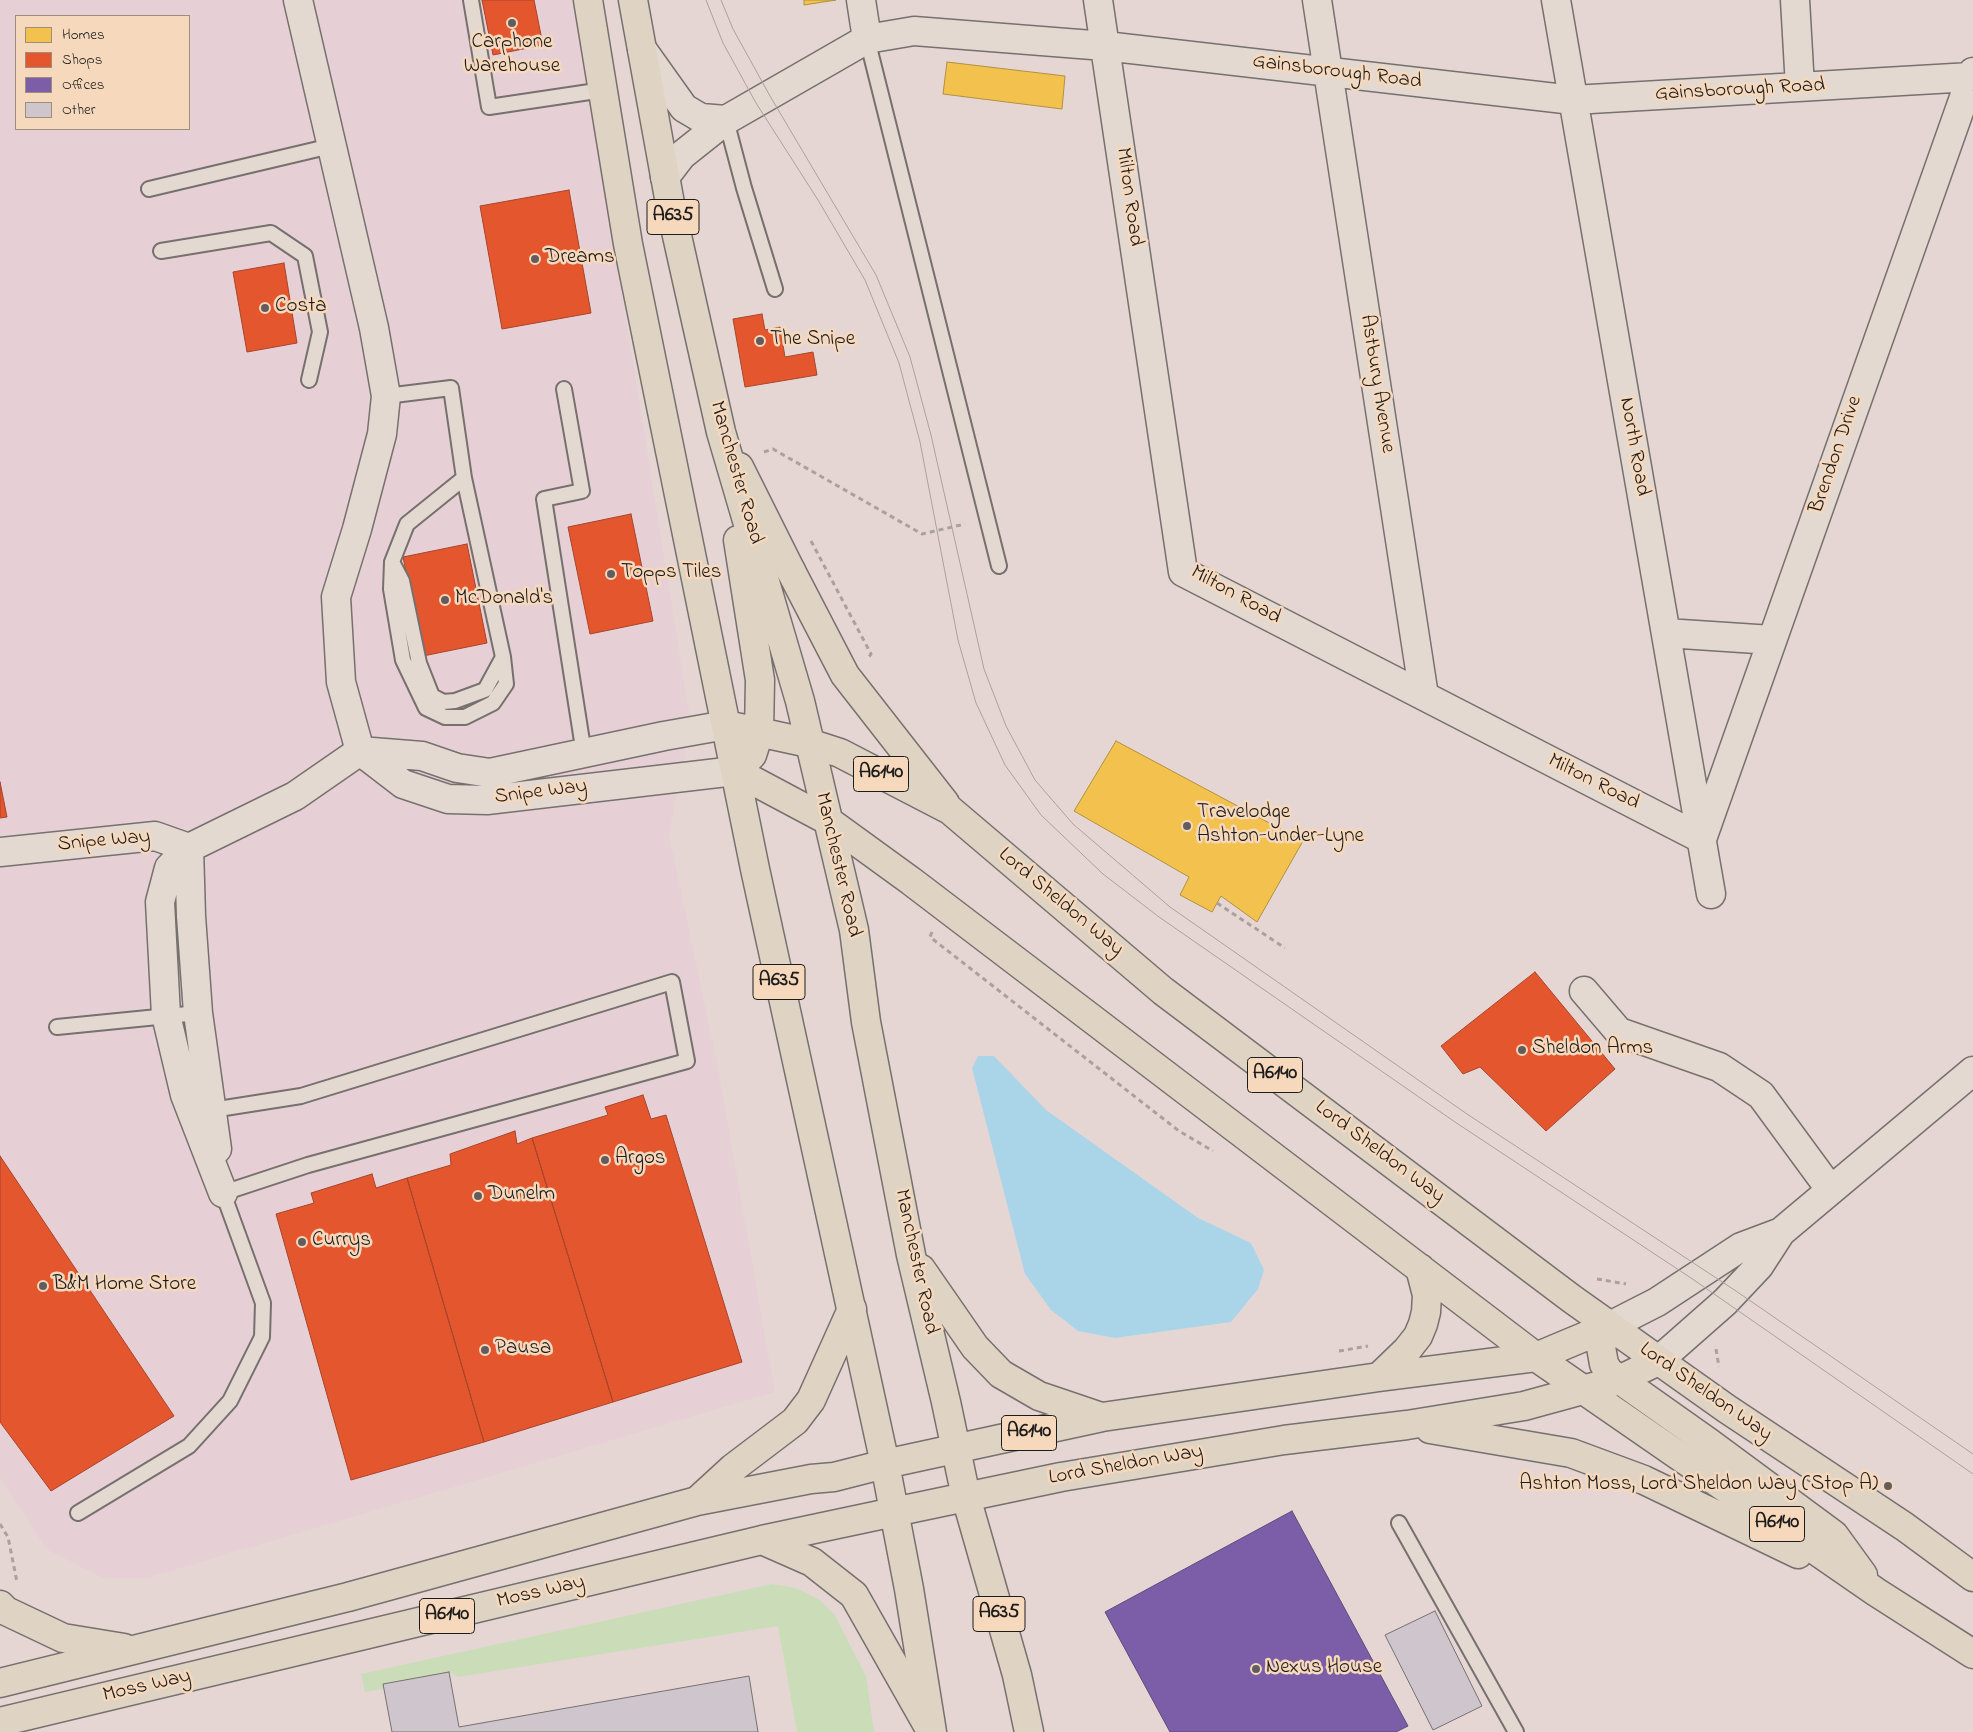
<!DOCTYPE html>
<style>
body{margin:0}
#map{position:relative;width:1973px;height:1732px;overflow:hidden;background:#e5d6d4;font-family:"Indie Flower",sans-serif}
canvas{display:block}
.legend{position:absolute;left:15px;top:15px;width:175px;height:115px;box-sizing:border-box;background:#f6d8bc;border:1px solid #9f8d7c;margin:0;padding:6px 9px;list-style:none;font-size:15px;color:#1c1c1c}
.legend li{display:flex;align-items:center;gap:10px;height:25px}
.legend b{width:25px;border:1px solid #9f8d7c}
</style>
<div id="map">
<canvas width="1973" height="1732"></canvas>
<ul class="legend">
<li><b style="height:14px;background:#f2c14e"></b>Homes</li>
<li><b style="height:14px;background:#e4572e"></b>Shops</li>
<li><b style="height:14px;background:#7b5ea7"></b>Offices</li>
<li><b style="height:14px;background:#cfc5cd"></b>Other</li>
</ul>
</div>
<script>
const g = document.querySelector('canvas').getContext('2d');
g.lineJoin = 'round';
function fill(path, color) { g.fillStyle = color; g.fill(path, 'evenodd'); }
const poly = rows => new Path2D(rows.map(r => 'M' + r).join(''));
function trace(path, color, width, dash) { g.strokeStyle = color; g.lineWidth = width; g.lineCap = dash ? 'butt' : 'round'; g.setLineDash(dash || []); g.stroke(path); }
function drawText(font, color, halo, rows, align = 'center') {
  g.font = font + ' "Indie Flower",sans-serif'; g.lineWidth = 5; g.setLineDash([]); g.textBaseline = 'middle'; g.strokeStyle = halo; g.fillStyle = color; for (const [text, x, y, turn = 0] of rows) {
    g.save(); g.translate(x, y); g.rotate((+turn || 0) * Math.PI / 180); g.textAlign = isNaN(turn) ? turn : align; if (halo) g.strokeText(text, 0, 0); g.fillText(text, 0, 0); g.restore();
  }
}
const built = poly([
 [0,0,575,0,691,724,669,834,718,1067,775,1392,147,1578,103,1578,46,1549,0,1477],
 [16,16,189,16,189,129,16,129]
]);
const green = poly([
 [772,1584,796,1588,820,1600,834,1614,866,1676,874,1732,797,1732,778,1626,458,1677,449,1672,384,1684,384,1689,365,1692,361,1674]
]);
const water = poly([
 [978,1056,994,1056,1046,1110,1198,1218,1251,1243,1264,1270,1258,1289,1231,1322,1115,1338,1078,1331,1051,1310,1025,1274,972,1068]
]);
const homes = poly([
 [804,0,836,0,804,5,804,0],
 [947,62,1065,76,1062,109,943,94,947,62],
 [1116,741,1303,841,1257,922,1221,896,1212,912,1180,895,1189,877,1074,811,1116,741]
]);
const shops = poly([
 [482,0,534,0,543,45,493,55,482,0],
 [569,190,591,313,502,329,480,206,569,190],
 [284,263,297,343,247,352,233,272,284,263],
 [762,314,765,330,780,327,785,357,813,352,817,375,745,387,733,319,762,314],
 [631,514,653,621,590,634,568,527,631,514],
 [467,544,487,643,423,656,403,557,467,544],
 [0,782,7,817,0,818,0,782],
 [1535,972,1615,1069,1546,1131,1480,1067,1463,1074,1441,1046,1535,972],
 [643,1095,651,1119,666,1115,742,1362,613,1402,532,1138,608,1115,605,1107,643,1095],
 [515,1131,517,1144,532,1138,613,1402,484,1442,407,1178,451,1165,450,1154,515,1131],
 [0,1156,174,1416,51,1491,0,1422,0,1156],
 [372,1174,376,1188,407,1178,484,1442,351,1480,276,1214,314,1203,311,1193,372,1174]
]);
const offices = poly([
 [1292,1511,1408,1726,1396,1732,1170,1732,1105,1612,1292,1511]
]);
const building = poly([
 [1435,1611,1482,1706,1433,1730,1385,1635,1435,1611],
 [449,1672,459,1727,749,1676,758,1732,392,1732,383,1684,449,1672]
]);
const path = poly([
 [764,452,773,449,922,534,965,524],
 [811,541,871,654,869,657],
 [1217,903,1285,948],
 [932,932,930,937,1179,1131,1213,1151],
 [1597,1279,1626,1284],
 [1716,1349,1719,1367],
 [1339,1351,1368,1346],
 [0,1524,8,1537,17,1582]
]);
const lane = poly([
 [471,0,489,107,603,90],
 [867,39,999,566],
 [726,120,744,188,775,289],
 [149,189,331,146],
 [161,251,271,233,305,256,320,332,309,380],
 [564,389,582,491,544,499,584,754],
 [386,396,451,388,464,478,503,657,506,684,493,703,465,717,445,717,426,708,403,660,391,589,392,562,407,524,464,478],
 [392,562,402,581,419,663,432,696,443,702,455,701,485,690,503,657],
 [57,1027,198,1013],
 [78,1513,189,1446,230,1401,262,1337,263,1303,223,1193,308,1165,687,1061,672,982,301,1096,212,1110],
 [1399,1523,1516,1732]
]);
const street = poly([
 [298,0,374,328,386,396,382,434,357,529,336,597,341,682,360,751],
 [861,0,867,39],
 [1098,0,1183,572,1702,839,1973,72],
 [1317,0,1424,696],
 [1556,0,1711,894],
 [1795,0,1800,87],
 [642,49,684,108,701,118,726,120],
 [665,177,682,155,726,120,867,39,914,31,1105,46,1573,100,1971,77],
 [1666,633,1772,640],
 [360,751,403,784,448,799,487,800,735,771],
 [189,848,191,916,198,1013,217,1149],
 [0,852,155,836,189,848],
 [1584,991,1619,1032,1719,1067,1761,1095,1830,1189],
 [223,1193,185,1095,166,1015,160,902,169,868,189,848,295,796,360,751,422,756,457,768,490,773,664,736,726,725],
 [1610,1326,1657,1302,1741,1247,1781,1232],
 [1658,1361,1725,1302,1759,1266,1781,1232,1973,1071]
]);
const primary = poly([
 [739,467,791,571],
 [697,1501,733,1468,795,1421,811,1400,852,1309],
 [762,1540,812,1562,854,1595,931,1731],
 [0,1605,6,1611,63,1638,124,1648],
 [0,1683,348,1597,697,1501,811,1479,834,1477,885,1464],
 [0,1722,762,1540,894,1512]
]);
const highway = poly([
 [588,0,628,244,755,869,885,1464,909,1589,932,1732],
 [633,0,671,209,721,432,800,701,854,930,866,1022,911,1255,946,1402,966,1497,1017,1675,1029,1732],
 [791,571,845,675,945,803],
 [726,725,809,743,840,753,950,810,1163,991,1572,1299,1727,1409,1905,1527,1973,1577],
 [735,771,827,820,911,881,1536,1357,1876,1592,1973,1654],
 [735,771,752,755,759,733,760,680,738,540],
 [921,1269,975,1347,1001,1374,1039,1396,1101,1417],
 [1610,1326,1604,1335,1601,1347,1604,1364,1609,1372,1708,1442,1834,1535,1863,1575],
 [1379,1377,1407,1350,1418,1336,1423,1324,1426,1312,1427,1295,1420,1268],
 [1430,1429,1571,1453,1644,1480,1798,1554],
 [885,1464,1102,1417,1379,1377,1536,1357,1610,1326],
 [894,1512,1061,1477,1284,1440,1407,1425,1524,1406,1619,1380,1658,1361]
]);
const tram = poly([
 [706,0,723,43,756,103,818,200,865,280,899,363,920,442,958,640,976,703,1005,765,1041,815,1103,874,1159,917,1455,1122,1694,1280,1973,1474],
 [721,0,733,29,770,96,876,275,910,357,931,435,984,669,1006,726,1035,780,1073,824,1170,907,1467,1114,1736,1291,1973,1454]
]);
const markers = [
 [512,23,5,"#625d5c"],
 [535,259,5,"#625d5c"],
 [265,308,5,"#625d5c"],
 [760,341,5,"#625d5c"],
 [611,574,5,"#625d5c"],
 [445,600,5,"#625d5c"],
 [1187,826,5,"#625d5c"],
 [1522,1050,5,"#625d5c"],
 [605,1160,5,"#625d5c"],
 [478,1196,5,"#625d5c"],
 [302,1242,5,"#625d5c"],
 [43,1286,5,"#625d5c"],
 [485,1350,5,"#625d5c"],
 [1888,1486,5,"#625d5c"],
 [1256,1669,5,"#625d5c"]
];
const shields = [
 [673,217,52],
 [881,774,55],
 [779,982,52],
 [1275,1075,55],
 [1029,1433,55],
 [1777,1524,55],
 [999,1614,52],
 [447,1616,55]
];
const shieldNames = [
 ["A635",673,217],
 ["A6140",881,774],
 ["A635",779,982],
 ["A6140",1275,1075],
 ["A6140",1029,1433],
 ["A6140",1777,1524],
 ["A635",999,1614],
 ["A6140",447,1616]
];
const poiNames = [
 ["Carphone",512,44,"center"],
 ["Warehouse",512,68,"center"],
 ["Dreams",545,259],
 ["Costa",275,308],
 ["The Snipe",770,341],
 ["Topps Tiles",621,574],
 ["McDonald's",455,600],
 ["Travelodge",1197,814],
 ["Ashton-under-Lyne",1197,838],
 ["Sheldon Arms",1532,1050],
 ["Argos",615,1160],
 ["Dunelm",488,1196],
 ["Currys",312,1242],
 ["B&M Home Store",53,1286],
 ["Pausa",495,1350],
 ["Ashton Moss, Lord Sheldon Way (Stop A)",1878,1486,"right"],
 ["Nexus House",1266,1669]
];
const streetNames = [
 ["Gainsborough Road",1337,73,7],
 ["Gainsborough Road",1740,91,-3],
 ["Milton Road",1128,197,82],
 ["Astbury Avenue",1376,384,81],
 ["North Road",1633,447,80],
 ["Brendon Drive",1837,455,-71],
 ["Manchester Road",735,473,74],
 ["Milton Road",1235,596,29],
 ["Milton Road",1593,783,27],
 ["Snipe Way",541,793,-7],
 ["Snipe Way",104,842,-5],
 ["Manchester Road",837,865,77],
 ["Lord Sheldon Way",1060,903,40],
 ["Lord Sheldon Way",1379,1153,37],
 ["Manchester Road",915,1262,78],
 ["Lord Sheldon Way",1705,1393,35],
 ["Lord Sheldon Way",1126,1466,-10],
 ["Moss Way",541,1593,-13],
 ["Moss Way",147,1687,-13]
];
fill(built, '#e6d0d6');
fill(green, '#caddb8');
fill(water, '#aad5e9');
fill(homes, '#f2c14e');
trace(homes, '#b2903f', 1);
fill(shops, '#e4572e');
trace(shops, '#a84529', 1);
fill(offices, '#7b5ea7');
trace(offices, '#5e4a7d', 1);
fill(building, '#cfc5cd');
trace(building, '#76706f', 1);
trace(lane, '#76706f', 18);
trace(street, '#76706f', 31);
trace(primary, '#76706f', 31);
trace(highway, '#76706f', 31);
trace(path, '#aaa19d', 3, [5, 4]);
trace(lane, '#e3d9d0', 14);
trace(street, '#e3d9d0', 28);
trace(primary, '#dfd3c3', 28);
trace(highway, '#dfd3c3', 28);
trace(tram, '#aaa19d', 1);
for (const [x, y, r, color] of markers) { const dot = new Path2D(); dot.arc(x, y, r, 0, 2 * Math.PI); g.fillStyle = color; g.fill(dot); trace(dot, '#f6d8bc', 2); }
for (const [x, y, w] of shields) { const box = new Path2D(); box.roundRect(x - w / 2, y - 17.5, w, 35, 4); g.fillStyle = '#f6d8bc'; g.fill(box); trace(box, '#1c1c1c', 1); }
drawText('bold 20px', '#1c1c1c', null, shieldNames);
drawText('21px', '#1c1c1c', '#f6d8bc', poiNames, 'left');
drawText('21px', '#1c1c1c', '#f6d8bc', streetNames);
</script>
